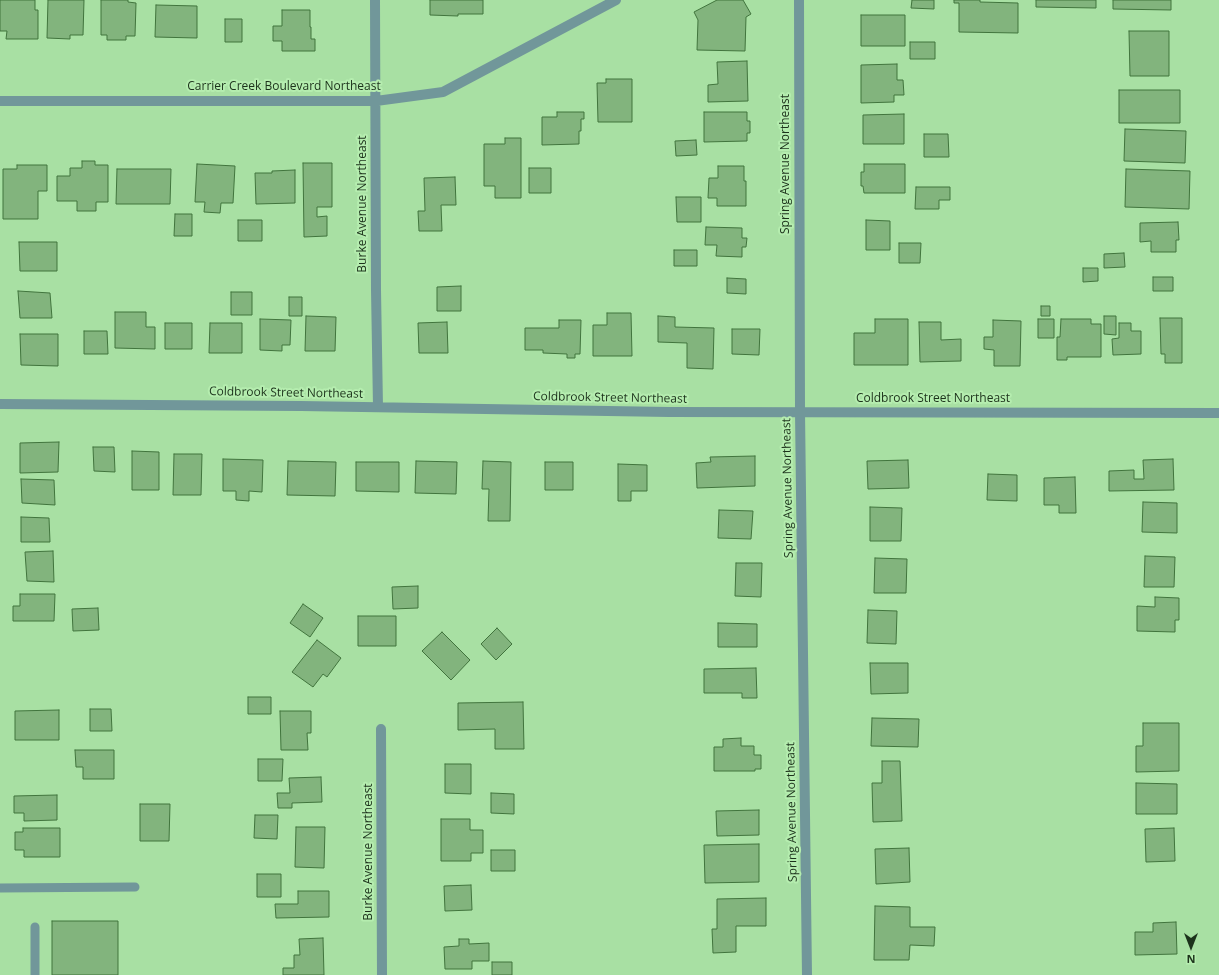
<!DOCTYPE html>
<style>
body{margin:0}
#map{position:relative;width:1219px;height:975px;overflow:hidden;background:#a8e0a3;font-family:"Open Sans",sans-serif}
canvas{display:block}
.north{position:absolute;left:1171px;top:927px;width:40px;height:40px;-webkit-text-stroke:3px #b5edaf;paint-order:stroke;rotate:180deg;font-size:11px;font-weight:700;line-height:16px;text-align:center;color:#1c321b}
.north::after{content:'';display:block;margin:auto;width:14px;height:18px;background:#1c321b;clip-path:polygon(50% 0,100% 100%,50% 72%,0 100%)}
</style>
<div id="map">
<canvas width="1219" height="975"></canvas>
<div class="north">N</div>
</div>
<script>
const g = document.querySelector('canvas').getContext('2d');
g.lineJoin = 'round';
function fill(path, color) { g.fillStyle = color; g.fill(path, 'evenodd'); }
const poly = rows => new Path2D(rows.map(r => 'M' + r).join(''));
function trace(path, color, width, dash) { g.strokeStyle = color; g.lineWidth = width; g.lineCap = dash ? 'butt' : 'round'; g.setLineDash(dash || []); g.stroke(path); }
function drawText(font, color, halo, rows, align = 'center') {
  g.font = font + ' "Open Sans",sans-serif'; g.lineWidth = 4; g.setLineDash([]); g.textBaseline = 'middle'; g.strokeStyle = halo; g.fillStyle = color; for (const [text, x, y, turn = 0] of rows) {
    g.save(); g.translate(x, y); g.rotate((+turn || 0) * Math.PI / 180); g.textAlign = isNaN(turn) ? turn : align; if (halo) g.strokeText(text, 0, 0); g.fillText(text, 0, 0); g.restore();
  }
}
const building = poly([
 [0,0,35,0,35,10,38,10,38,39,6,39,7,31,0,31,0,0],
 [48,0,84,0,83,35,70,35,70,39,47,38,48,0],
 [101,0,128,0,128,2,136,3,135,36,126,36,126,40,107,40,107,35,101,35,101,0],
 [430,0,483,0,483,14,458,14,458,16,430,15,430,0],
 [717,0,743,0,751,14,746,17,745,51,697,50,698,20,694,12,717,0],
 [912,0,934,0,934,9,911,8,912,0],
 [954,0,980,0,980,2,1018,3,1018,33,959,32,959,3,954,3,954,0],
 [1036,0,1096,0,1096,8,1036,7,1036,0],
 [1113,0,1171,0,1171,10,1113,9,1113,0],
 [156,5,197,6,197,38,155,37,156,5],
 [282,10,310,10,310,27,311,27,311,39,315,39,315,51,282,51,282,41,273,41,273,26,282,26,282,10],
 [861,15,905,15,905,46,861,46,861,15],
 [225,19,242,19,242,42,225,42,225,19],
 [1129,31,1169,31,1169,76,1130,76,1129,31],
 [910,42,935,42,935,59,910,59,910,42],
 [747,61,748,101,708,102,708,85,718,84,717,62,747,61],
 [897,64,897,80,903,80,904,95,894,95,894,102,861,103,861,65,897,64],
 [606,79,632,79,632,122,598,122,597,83,606,83,606,79],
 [1119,90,1180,90,1180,123,1119,123,1119,90],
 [557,112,584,112,584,119,581,119,581,131,579,131,579,144,542,145,542,117,557,117,557,112],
 [704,112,747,112,747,121,750,121,750,133,747,133,747,141,704,142,704,112],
 [904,114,904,144,863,144,863,115,904,114],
 [1125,129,1186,131,1185,163,1124,161,1125,129],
 [924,134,948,134,949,157,924,157,924,134],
 [505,138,521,138,521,198,495,198,495,186,484,186,484,144,505,144,505,138],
 [696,140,697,155,676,156,675,141,696,140],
 [82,161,95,161,95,165,108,165,108,202,96,202,96,211,77,211,77,201,57,201,57,176,70,176,70,168,82,168,82,161],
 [303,163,332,163,332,207,317,207,317,217,327,216,327,236,304,237,303,163],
 [197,164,235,166,233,203,221,203,220,213,204,212,205,202,195,202,197,164],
 [864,164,905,164,905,193,864,193,863,186,861,186,861,172,864,172,864,164],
 [17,165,47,165,47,191,38,191,38,219,3,219,3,169,17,169,17,165],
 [718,166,744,166,744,181,746,181,746,206,717,206,717,198,708,198,709,178,718,178,718,166],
 [529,168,551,168,551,193,529,193,529,168],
 [117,169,171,169,170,204,116,204,117,169],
 [1126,169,1190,171,1189,209,1125,207,1126,169],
 [295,170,295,203,256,204,255,173,272,173,272,171,295,170],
 [455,177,456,205,441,205,442,231,419,231,418,211,425,211,424,178,455,177],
 [916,187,950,187,950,200,939,200,939,209,915,209,916,187],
 [676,197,701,197,701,222,677,222,676,197],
 [175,214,192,214,192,236,174,236,175,214],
 [238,220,262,220,262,241,238,241,238,220],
 [866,220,890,221,890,250,866,250,866,220],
 [1178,222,1179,240,1176,240,1176,252,1151,252,1151,241,1140,242,1140,223,1178,222],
 [706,227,742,228,742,238,747,238,746,247,742,247,742,257,716,256,717,245,705,245,706,227],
 [19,242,57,242,57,271,20,271,19,242],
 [899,243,921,243,920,263,899,263,899,243],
 [674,250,697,250,697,266,674,266,674,250],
 [1124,253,1125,267,1104,268,1104,254,1124,253],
 [1083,268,1098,268,1098,281,1083,282,1083,268],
 [1153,277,1173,277,1173,291,1153,291,1153,277],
 [727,278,746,279,746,294,727,293,727,278],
 [461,286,461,311,437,311,437,287,461,286],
 [18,291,50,293,52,318,20,318,18,291],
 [231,292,252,292,252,315,231,315,231,292],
 [289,297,302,297,302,316,289,316,289,297],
 [1041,306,1050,306,1050,316,1041,316,1041,306],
 [115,312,146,312,146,327,155,327,155,349,115,348,115,312],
 [607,313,631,313,632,356,593,356,593,325,607,325,607,313],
 [306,316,336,317,335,351,305,351,306,316],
 [658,316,675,317,675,327,714,328,713,369,687,368,687,343,658,342,658,316],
 [1104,316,1116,316,1116,335,1104,334,1104,316],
 [1160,318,1182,318,1182,363,1165,363,1165,354,1161,354,1160,318],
 [260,319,291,320,290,345,282,345,282,351,260,350,260,319],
 [875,319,908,319,908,365,854,365,854,333,875,333,875,319],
 [1038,319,1054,319,1054,338,1038,338,1038,319],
 [1061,319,1091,319,1091,324,1101,324,1101,357,1067,357,1067,360,1057,360,1057,337,1060,337,1061,319],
 [559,320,581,320,580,354,575,354,575,358,567,358,567,354,543,353,543,350,525,350,525,328,559,328,559,320],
 [993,320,1021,321,1020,366,994,366,994,350,984,349,984,337,993,337,993,320],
 [447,322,448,353,419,353,418,323,447,322],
 [919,322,941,322,941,340,961,339,961,361,920,362,919,322],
 [165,323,192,323,192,349,165,349,165,323],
 [210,323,242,323,242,353,209,353,210,323],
 [1119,323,1131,323,1131,331,1141,331,1141,354,1113,355,1112,339,1119,338,1119,323],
 [732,329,760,329,759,355,732,354,732,329],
 [84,331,107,331,108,354,84,354,84,331],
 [20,334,58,334,58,366,21,365,20,334],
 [59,442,58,472,20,473,20,443,59,442],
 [93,447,114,447,115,472,94,471,93,447],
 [132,451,159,452,159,490,132,490,132,451],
 [174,454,202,454,201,495,173,495,174,454],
 [755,456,755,486,697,488,696,463,711,462,710,457,755,456],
 [223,459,263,460,262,492,249,491,249,501,236,500,236,491,223,491,223,459],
 [1173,459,1174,490,1109,491,1109,471,1134,470,1134,479,1144,479,1143,460,1173,459],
 [908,460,909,488,868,489,867,461,908,460],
 [288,461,336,462,335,496,287,495,288,461],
 [416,461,457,462,456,494,415,493,416,461],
 [483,461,511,462,510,521,488,521,489,489,482,489,483,461],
 [356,462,399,462,399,492,356,491,356,462],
 [545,462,573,462,573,490,545,490,545,462],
 [618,464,647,465,647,491,631,491,631,501,618,501,618,464],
 [988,474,1017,475,1017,501,987,500,988,474],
 [1075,477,1076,513,1059,513,1059,505,1044,505,1044,478,1075,477],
 [21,479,54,480,55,505,22,503,21,479],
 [1143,502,1177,503,1177,533,1142,532,1143,502],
 [870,507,902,508,901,541,870,541,870,507],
 [719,510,753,511,751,539,718,538,719,510],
 [21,517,49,518,50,542,21,542,21,517],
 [53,551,54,582,27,581,25,552,53,551],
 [1145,556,1175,557,1174,587,1144,587,1145,556],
 [875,558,907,559,906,593,874,593,875,558],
 [736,563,762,563,761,597,735,596,736,563],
 [418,586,418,608,393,609,392,587,418,586],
 [20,594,55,594,54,621,13,621,13,606,20,606,20,594],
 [1155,597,1179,598,1179,620,1175,620,1175,632,1137,631,1137,606,1155,607,1155,597],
 [303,604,323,618,310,637,290,623,303,604],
 [98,608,99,630,73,631,72,609,98,608],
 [868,610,897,611,896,644,867,643,868,610],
 [358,616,396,616,396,646,358,646,358,616],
 [718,623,757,624,757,647,718,647,718,623],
 [497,628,512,644,496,660,481,644,497,628],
 [442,632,470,660,451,680,422,651,442,632],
 [317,640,341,658,327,677,323,674,313,687,292,672,317,640],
 [870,663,908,663,908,693,871,694,870,663],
 [756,668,757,698,742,698,742,693,704,693,704,669,756,668],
 [248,697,271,697,271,714,248,714,248,697],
 [523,702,524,749,495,749,495,729,458,730,458,703,523,702],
 [90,709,111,709,112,731,90,731,90,709],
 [59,710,59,740,15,740,15,711,59,710],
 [280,711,311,711,311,733,307,733,308,750,281,750,280,711],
 [872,718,919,719,918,747,871,746,872,718],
 [1143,723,1179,723,1179,771,1136,772,1136,746,1143,746,1143,723],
 [741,738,741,746,754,746,754,755,761,755,761,769,755,769,755,771,714,771,714,747,723,747,723,739,741,738],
 [75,750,114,750,114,779,83,779,83,767,76,767,75,750],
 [258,759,283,759,282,781,258,781,258,759],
 [882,761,900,761,902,821,873,822,872,783,882,783,882,761],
 [445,764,471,764,471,794,445,793,445,764],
 [321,777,322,802,292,803,292,808,278,808,277,793,290,793,289,778,321,777],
 [1136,783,1177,784,1177,814,1136,814,1136,783],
 [491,793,514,794,514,814,491,813,491,793],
 [57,795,57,820,24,821,24,813,14,813,14,796,57,795],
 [140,804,170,804,169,841,140,841,140,804],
 [759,810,759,835,717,836,716,811,759,810],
 [255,815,278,815,277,839,254,838,255,815],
 [441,819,470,819,470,830,483,830,483,853,471,853,471,861,441,861,441,819],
 [296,827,325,827,324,868,295,867,296,827],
 [23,828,60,828,60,857,24,857,24,850,15,850,15,832,23,832,23,828],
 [1174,828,1175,861,1146,862,1145,829,1174,828],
 [759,844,759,882,705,883,704,845,759,844],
 [909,848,910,882,876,884,875,849,909,848],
 [491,850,515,850,515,871,491,871,491,850],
 [257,874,281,874,281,897,257,897,257,874],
 [471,885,472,910,445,911,444,886,471,885],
 [298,891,329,891,329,917,276,918,275,904,298,904,298,891],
 [766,898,766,926,736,926,736,952,713,953,712,929,717,929,717,899,766,898],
 [875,906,910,907,910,927,935,927,934,946,910,945,909,960,874,960,875,906],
 [52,921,118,921,118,975,52,975,52,921],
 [1176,922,1177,954,1135,955,1135,932,1153,932,1153,923,1176,922],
 [323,938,324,975,283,975,283,968,294,968,294,955,300,955,299,939,323,938],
 [459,939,469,939,469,944,489,943,489,961,472,961,472,969,445,969,444,947,459,946,459,939],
 [492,962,512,962,512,975,492,975,492,962]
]);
const service = poly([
 [0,888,135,887],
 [35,927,35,975]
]);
const minor = poly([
 [375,0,376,290,378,407],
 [799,0,800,412,807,975],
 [0,101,376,101,443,92,616,0],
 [0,404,301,406,669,412,1219,413],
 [381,729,382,975]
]);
const streetNames = [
 ["Carrier Creek Boulevard Northeast",284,87],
 ["Spring Avenue Northeast",786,164,-90],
 ["Burke Avenue Northeast",363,204,-90],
 ["Coldbrook Street Northeast",286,393,1],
 ["Coldbrook Street Northeast",610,398,1],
 ["Coldbrook Street Northeast",933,399],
 ["Spring Avenue Northeast",788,488,-91],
 ["Spring Avenue Northeast",792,812,-91],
 ["Burke Avenue Northeast",369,852,-90]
];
fill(building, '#82b47d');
trace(building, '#41743d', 1);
trace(service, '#71979a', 9);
trace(minor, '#71979a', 10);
drawText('12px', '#1c321b', '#b5edaf', streetNames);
</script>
